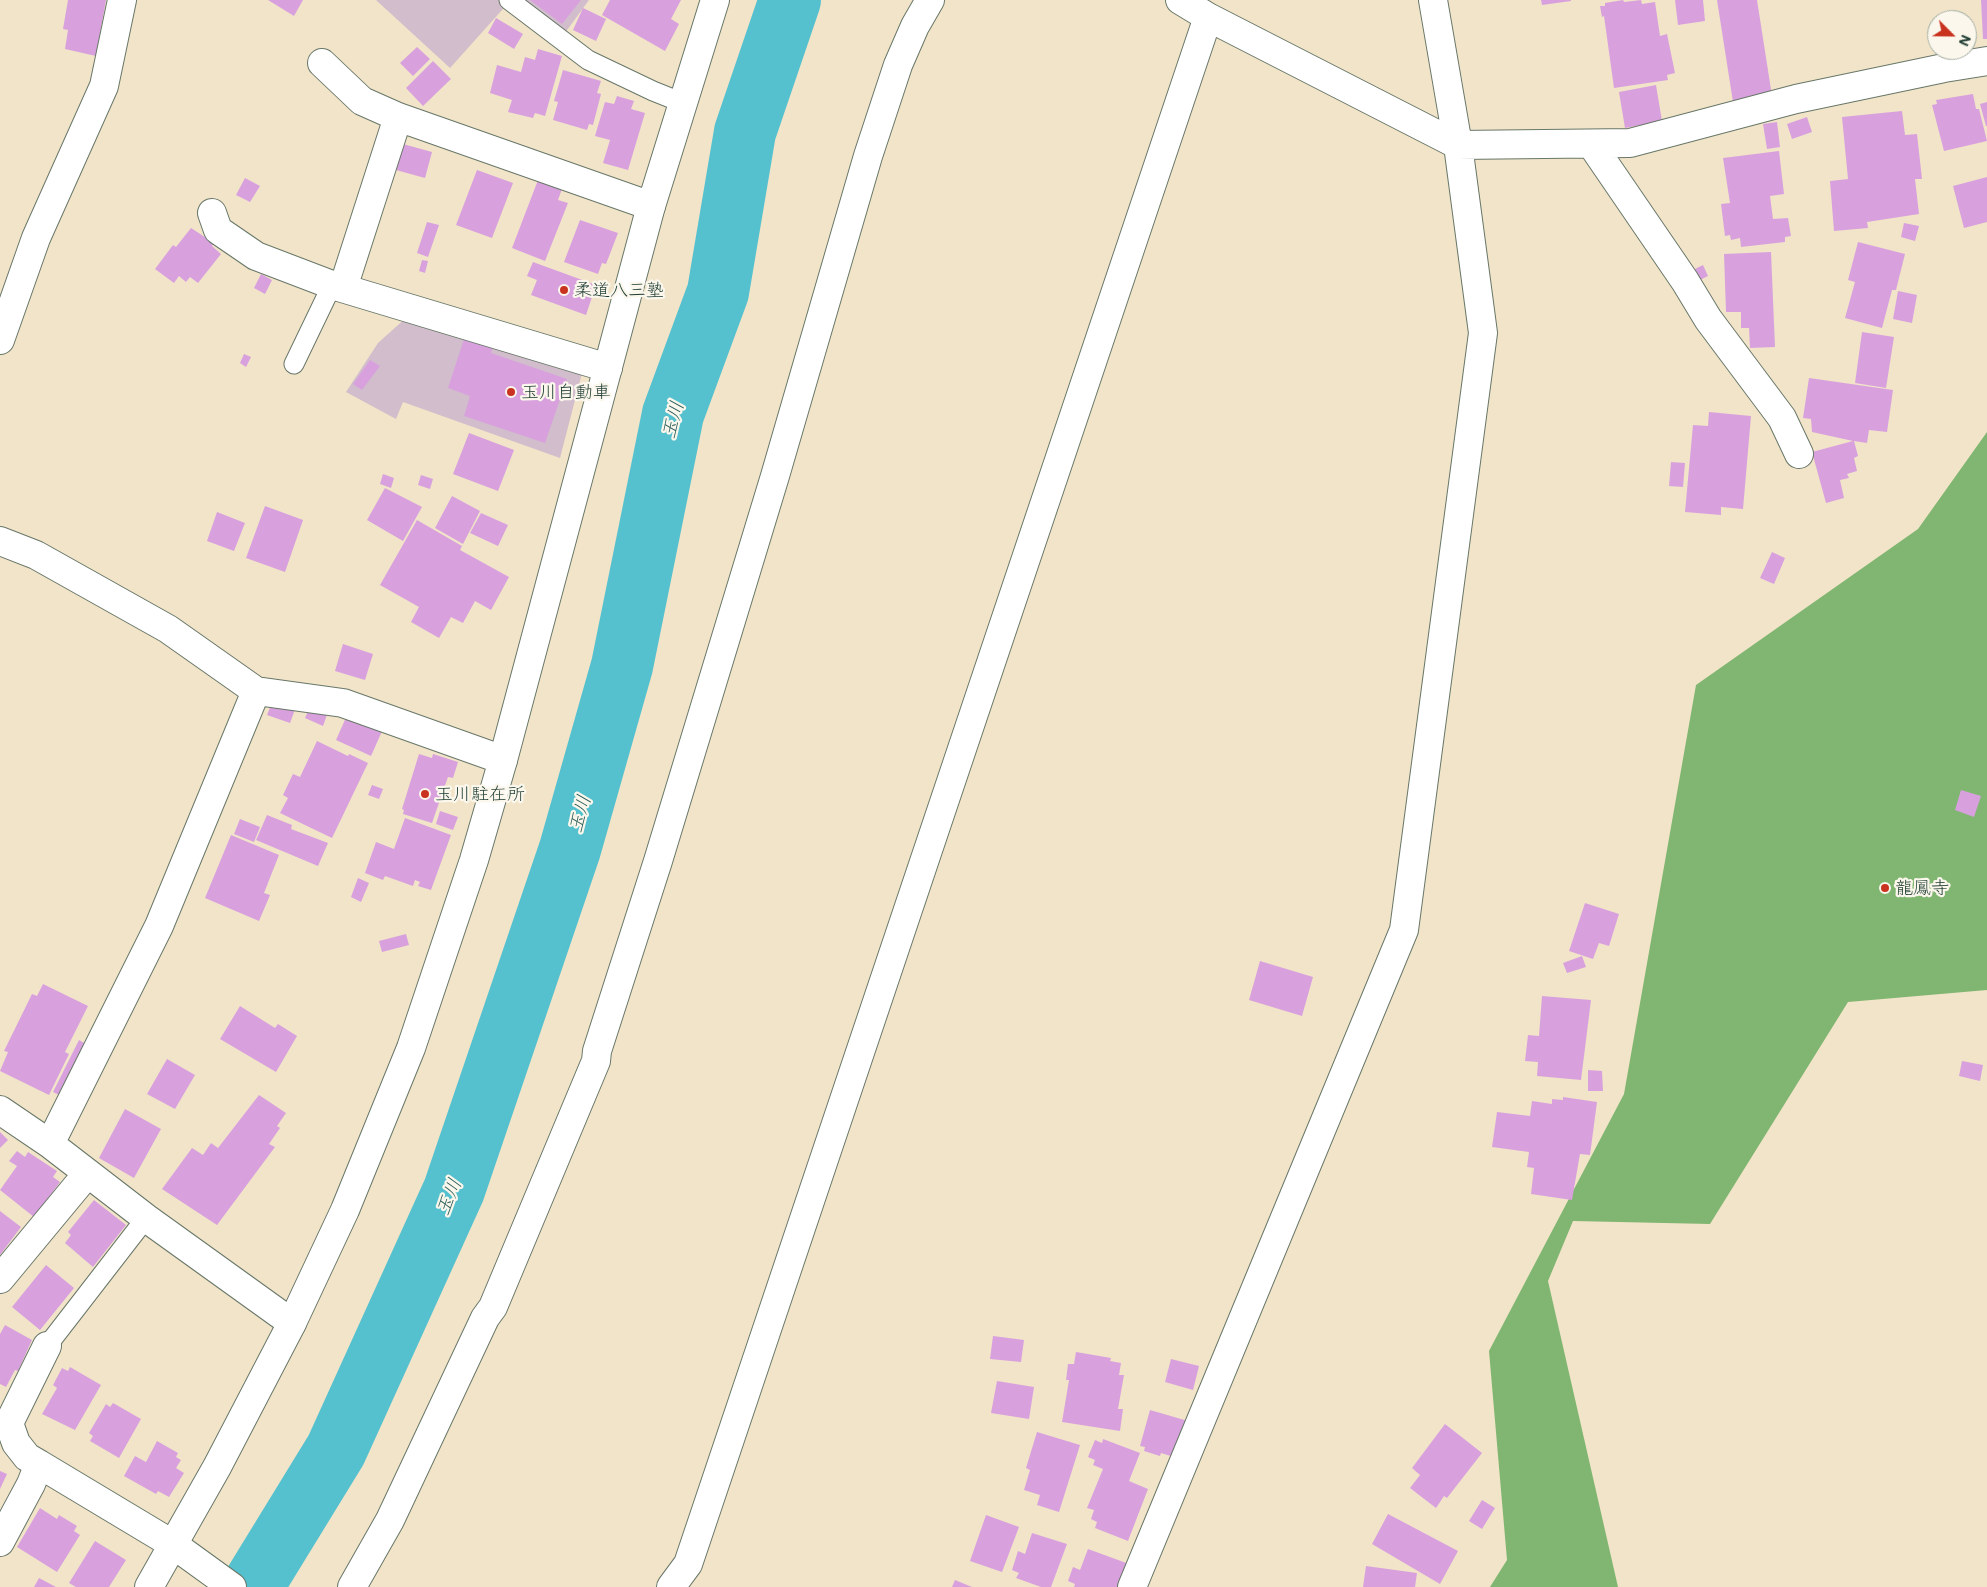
<!DOCTYPE html>
<meta charset="utf-8">
<style>
body{margin:0}
#map{position:relative;width:1987px;height:1587px;overflow:hidden;background:#f1e4c9;font-family:Mali,sans-serif}
canvas{display:block}
.north{position:absolute;left:1927px;top:10px;width:50px;height:50px;box-sizing:border-box;background:#fbf7ec;border:1px solid #a3ada2;border-radius:50%;rotate:113deg;font-size:14px;font-weight:700;line-height:20px;text-align:center;color:#1f3d34}
.north::after{content:'';display:block;margin:auto;width:18px;height:22px;background:#c8321e;clip-path:polygon(50% 0,100% 100%,50% 72%,0 100%)}
</style>
<div id="map">
<canvas width="1987" height="1587"></canvas>
<div class="north">N</div>
</div>
<script>
const g = document.querySelector('canvas').getContext('2d');
g.lineJoin = 'round';
function fill(path, color) { g.fillStyle = color; g.fill(path, 'evenodd'); }
const poly = rows => new Path2D(rows.map(r => 'M' + r).join(''));
function trace(path, color, width, dash) { g.strokeStyle = color; g.lineWidth = width; g.lineCap = dash ? 'butt' : 'round'; g.setLineDash(dash || []); g.stroke(path); }
function drawText(font, color, halo, rows, align = 'center') {
  g.font = font + ' Mali,"Klee One",sans-serif'; g.lineWidth = 4.5; g.setLineDash([]); g.textBaseline = 'middle'; g.strokeStyle = halo; g.fillStyle = color; for (const [text, x, y, turn = 0] of rows) {
    g.save(); g.translate(x, y); g.rotate((+turn || 0) * Math.PI / 180); g.textAlign = isNaN(turn) ? turn : align; if (halo) g.strokeText(text, 0, 0); g.fillText(text, 0, 0); g.restore();
  }
}
const industrial = poly([
 [376,0,511,0,450,68],
 [522,0,589,0,565,33],
 [407,317,582,373,560,458,403,402,396,419,346,392,378,343]
]);
const forest = poly([
 [1987,432,1987,990,1848,1002,1710,1224,1573,1221,1548,1281,1618,1587,1490,1587,1507,1560,1489,1351,1624,1094,1696,685,1918,529]
]);
const river = poly([
 [252,1587,336,1450,454,1190,570,849,622,666,673,414,718,292,745,132,790,0]
]);
const building = poly([
 [68,0,106,0,96,56,65,49,68,30,63,29],
 [268,0,303,0,294,16],
 [530,0,581,0,562,24],
 [610,0,681,0,671,19,679,24,665,51,602,15],
 [1541,0,1571,0,1571,1,1542,5],
 [1623,0,1624,2,1641,0,1642,4,1655,2,1660,36,1667,34,1675,73,1667,75,1668,80,1614,88,1604,16,1602,17,1600,6,1605,6,1605,3],
 [1675,0,1703,0,1705,21,1678,25],
 [1717,0,1757,0,1772,96,1733,102],
 [1981,0,1987,0,1987,39,1983,39],
 [583,8,606,19,596,41,573,30],
 [496,18,523,34,514,49,488,33],
 [417,47,430,59,413,76,400,63],
 [538,49,562,56,545,116,535,113,533,118,508,112,512,100,490,93,497,65,521,72,525,57,535,60],
 [433,61,451,79,423,106,406,88],
 [563,70,601,81,597,93,601,94,593,125,589,124,587,130,553,120,558,102,554,101],
 [1656,85,1662,121,1625,128,1619,92],
 [1973,94,1976,109,1979,109,1987,141,1944,151,1932,105,1937,104,1936,100],
 [617,96,634,101,631,109,645,113,628,170,603,163,610,140,595,136,605,102,614,104],
 [1987,102,1987,126,1986,126,1980,104],
 [1902,111,1905,135,1917,134,1922,179,1915,179,1919,214,1867,222,1868,228,1834,231,1830,181,1848,179,1842,117],
 [1807,117,1812,132,1792,139,1787,124],
 [1777,122,1780,147,1767,149,1763,124],
 [403,144,432,152,425,178,396,170],
 [1779,151,1784,194,1770,196,1773,219,1788,218,1791,236,1785,237,1785,242,1741,247,1740,238,1731,240,1730,235,1725,236,1721,204,1730,203,1723,158],
 [477,170,513,183,492,238,456,225],
 [1987,177,1987,222,1964,228,1953,186],
 [245,178,260,186,250,202,236,195],
 [538,180,562,189,558,200,568,203,545,261,512,248],
 [580,220,618,233,606,264,602,263,598,274,564,262],
 [427,222,439,225,428,257,417,253],
 [1904,223,1919,226,1915,241,1901,237],
 [191,228,214,243,212,246,221,254,198,283,190,277,186,282,179,276,174,283,155,269,173,245,176,247],
 [1858,242,1905,254,1896,290,1892,290,1882,328,1845,318,1855,282,1848,280],
 [1771,252,1775,347,1750,348,1749,328,1741,328,1741,312,1726,312,1724,254],
 [422,260,428,261,425,273,419,271],
 [533,262,596,285,586,315,531,295,537,280,527,276],
 [1703,265,1708,276,1700,280,1695,269],
 [261,274,272,280,265,294,254,288],
 [1898,291,1917,295,1912,323,1893,319],
 [1862,332,1894,337,1886,388,1855,383],
 [465,336,493,346,491,353,567,379,545,443,464,416,470,396,448,388],
 [244,354,251,357,246,367,240,363],
 [370,360,380,366,362,390,353,384],
 [1809,378,1893,390,1887,432,1869,430,1867,443,1854,441,1858,456,1854,458,1857,471,1847,474,1849,478,1840,480,1844,498,1826,503,1812,452,1853,441,1812,432,1811,419,1803,418],
 [1709,412,1751,416,1743,509,1721,507,1721,515,1685,512,1693,425,1708,426],
 [469,433,514,450,498,491,453,474],
 [1671,462,1685,463,1683,487,1669,486],
 [383,474,394,478,391,488,380,484],
 [421,475,433,479,430,489,418,485],
 [385,488,422,507,403,541,367,520],
 [452,496,480,511,463,544,435,528],
 [265,506,303,520,285,572,246,558],
 [217,512,245,523,234,551,207,541],
 [481,513,508,525,498,546,470,533],
 [417,520,462,546,460,550,509,577,491,610,475,601,463,623,451,617,439,638,411,622,419,607,380,585],
 [1772,552,1785,558,1774,584,1760,578],
 [343,644,373,654,365,680,335,671],
 [275,695,297,704,290,723,267,715],
 [312,702,329,709,323,726,305,718],
 [348,713,383,729,371,756,336,740],
 [317,741,348,756,349,754,368,763,332,838,280,813,288,798,283,795,293,774,300,777],
 [419,754,432,758,433,754,458,762,453,778,448,777,432,823,403,814,404,810,402,809],
 [372,785,383,789,379,799,368,795],
 [1961,790,1981,796,1974,817,1955,810],
 [440,811,458,817,453,830,436,824],
 [267,815,292,825,291,829,328,843,318,866,256,840],
 [405,818,451,835,431,890,418,886,420,882,415,880,413,886,385,876,383,880,365,873,376,842,394,849],
 [240,819,260,827,254,842,234,834],
 [231,835,279,855,264,893,270,895,259,921,205,898],
 [358,878,369,883,361,902,351,897],
 [1585,903,1619,914,1609,946,1599,943,1593,959,1569,951],
 [406,934,409,945,382,952,379,941],
 [1582,956,1586,967,1567,973,1563,963],
 [1260,961,1313,977,1302,1016,1249,1000],
 [43,984,88,1006,65,1052,69,1054,49,1095,0,1071,8,1052,4,1051,32,994,37,996],
 [1542,996,1591,1000,1581,1080,1537,1076,1538,1062,1525,1061,1528,1035,1539,1036],
 [240,1006,275,1028,278,1024,297,1036,276,1072,220,1039],
 [79,1040,91,1047,65,1098,53,1092],
 [167,1059,195,1075,175,1109,147,1094],
 [1962,1061,1983,1065,1980,1081,1959,1076],
 [1588,1070,1602,1071,1603,1091,1588,1091],
 [259,1095,286,1113,277,1126,280,1128,269,1144,275,1147,217,1225,162,1189,192,1148,203,1155,211,1143,218,1148],
 [1563,1097,1597,1102,1590,1155,1580,1154,1572,1200,1531,1194,1534,1168,1527,1167,1529,1152,1492,1147,1497,1112,1530,1116,1532,1101,1552,1104,1552,1099,1563,1100],
 [125,1109,161,1129,134,1178,99,1158],
 [0,1132,8,1140,0,1148],
 [17,1151,25,1157,28,1152,57,1171,53,1177,60,1182,34,1217,0,1190,17,1166,9,1161],
 [94,1200,126,1225,93,1267,65,1243,71,1235,68,1232],
 [0,1211,21,1227,0,1255],
 [46,1265,74,1288,40,1330,12,1307],
 [5,1325,32,1340,18,1371,15,1370,6,1387,0,1384,0,1334],
 [993,1336,1024,1340,1021,1362,990,1359],
 [1076,1352,1111,1358,1110,1361,1121,1363,1119,1375,1124,1375,1118,1409,1123,1409,1120,1431,1062,1422,1069,1380,1066,1380,1068,1364,1074,1364],
 [1171,1359,1199,1366,1193,1390,1165,1382],
 [70,1367,101,1385,75,1430,42,1414,57,1388,53,1385,62,1368,68,1371],
 [997,1381,1034,1387,1029,1419,991,1413],
 [113,1403,141,1419,119,1458,90,1441,93,1436,89,1433,106,1404,110,1407],
 [1150,1410,1188,1421,1174,1457,1161,1453,1160,1456,1144,1451,1145,1447,1140,1446],
 [1445,1424,1482,1453,1447,1498,1444,1496,1436,1508,1410,1488,1420,1475,1412,1468],
 [1037,1432,1080,1445,1059,1512,1037,1505,1040,1495,1024,1490,1030,1470,1026,1468],
 [1103,1439,1140,1453,1129,1481,1148,1489,1128,1541,1095,1528,1097,1522,1091,1519,1094,1510,1087,1508,1103,1469,1093,1465,1095,1460,1088,1457,1095,1440,1102,1443],
 [157,1441,178,1453,176,1457,181,1460,176,1468,184,1473,169,1497,158,1491,156,1494,124,1476,135,1456,146,1462],
 [0,1471,7,1474,0,1489],
 [1482,1500,1495,1508,1482,1529,1469,1521],
 [40,1508,57,1519,59,1515,77,1526,74,1531,80,1535,57,1572,17,1547],
 [1388,1514,1458,1551,1440,1584,1372,1544],
 [986,1515,1019,1527,1002,1572,970,1561],
 [1032,1533,1067,1544,1051,1587,1041,1587,1016,1578,1019,1573,1012,1570,1018,1551,1025,1554],
 [95,1541,126,1560,109,1587,76,1587,69,1583],
 [1088,1549,1129,1564,1120,1587,1074,1587,1075,1584,1068,1581,1073,1567,1080,1570],
 [1366,1566,1417,1573,1415,1587,1363,1587],
 [39,1578,56,1587,34,1587],
 [955,1580,972,1587,952,1587]
]);
const lane = poly([
 [509,0,588,60,653,91,683,103],
 [294,364,332,285],
 [47,1346,146,1218]
]);
const street = poly([
 [1180,0,1208,17,1458,145,1630,143,1796,99,1944,68,1987,61],
 [322,63,362,101,398,117,651,206],
 [1592,145,1685,281,1708,319,1782,418,1799,454],
 [212,213,218,230,256,256,332,285,608,368],
 [343,288,398,117],
 [0,340,36,238,104,86,122,0],
 [0,541,36,555,168,629,256,691],
 [0,1110,50,1144],
 [0,1279,87,1174],
 [292,1323,146,1218,50,1144,159,926,256,691,343,703,503,760],
 [39,1464,174,1545,232,1587],
 [0,1542,31,1484,39,1464,27,1457,16,1443,9,1423,47,1346],
 [352,1587,390,1520,485,1318,493,1307,596,1061,597,1051,658,861,775,476,868,156,898,65,915,26,930,0],
 [671,1587,688,1564,1208,17],
 [1132,1587,1404,930,1483,333,1458,145,1433,0]
]);
const secondary = poly([
 [149,1587,217,1467,292,1323,345,1210,411,1048,474,860,503,760,651,206,715,0]
]);
const markers = [
 [564,290,5,"#c8321e"],
 [511,392,5,"#c8321e"],
 [425,794,5,"#c8321e"],
 [1885,888,5,"#c8321e"]
];
const poiNames = [
 ["柔道八三塾",574,290],
 ["玉川自動車",521,392],
 ["玉川駐在所",435,794],
 ["龍鳳寺",1895,888]
];
const waterNames = [
 ["玉川",673,420,-75],
 ["玉川",580,814,-74],
 ["玉川",449,1197,-68]
];
fill(industrial, '#d1bdcb');
fill(forest, '#80b671');
trace(river, '#55c1cf', 62);
fill(building, '#d8a1de');
trace(lane, '#687768', 21);
trace(street, '#687768', 30);
trace(secondary, '#687768', 30);
trace(lane, '#fff', 19);
trace(street, '#fff', 28);
trace(secondary, '#fff', 28);
for (const [x, y, r, color] of markers) { const dot = new Path2D(); dot.arc(x, y, r, 0, 2 * Math.PI); g.fillStyle = color; g.fill(dot); trace(dot, '#fbf7ec', 2); }
drawText('18px', '#1f3d34', '#fbf7ec', poiNames, 'left');
drawText('italic 19px', '#2c5e5b', '#fbf7ec', waterNames);
</script>
